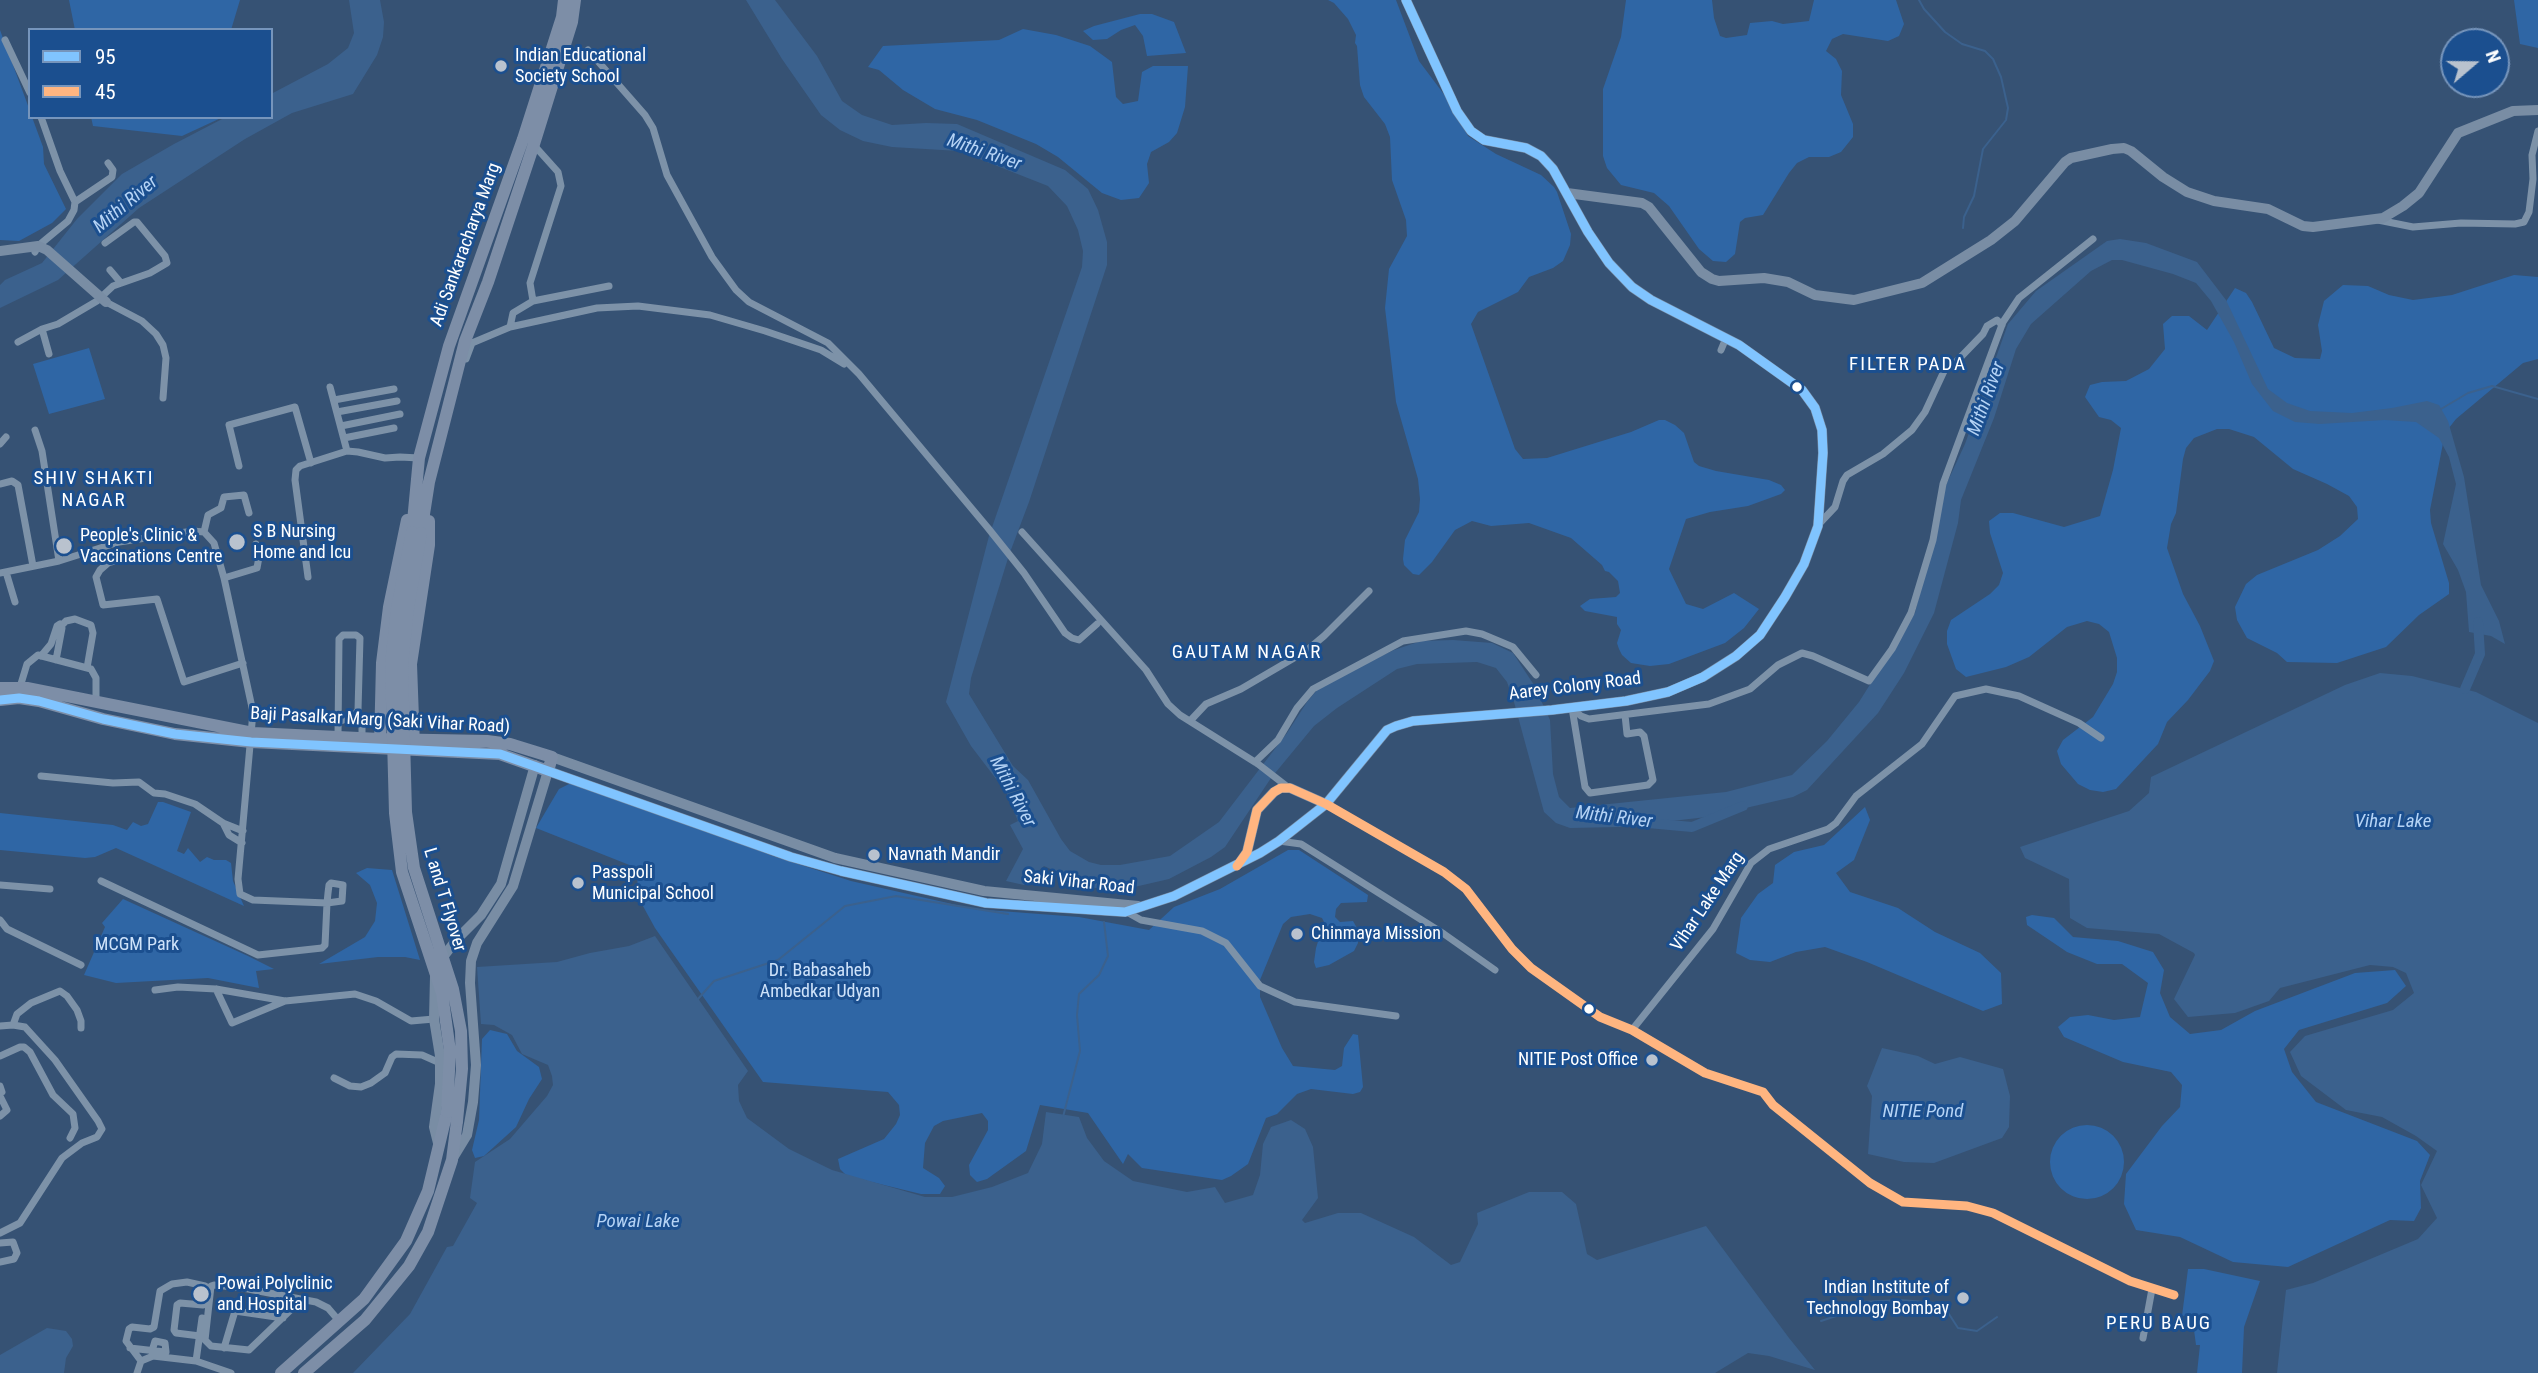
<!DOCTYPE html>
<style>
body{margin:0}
#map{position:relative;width:2538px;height:1373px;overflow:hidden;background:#365274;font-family:"Roboto Condensed",sans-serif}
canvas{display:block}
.legend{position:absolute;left:28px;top:28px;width:245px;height:91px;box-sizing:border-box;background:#1b4f8f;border:2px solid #7695bc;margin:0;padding:9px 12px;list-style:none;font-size:21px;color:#fff}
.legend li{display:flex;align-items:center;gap:14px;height:35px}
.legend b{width:35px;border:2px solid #7695bc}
.north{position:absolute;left:2440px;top:28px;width:70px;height:70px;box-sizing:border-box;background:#1b4f8f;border:2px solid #7695bc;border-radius:50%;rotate:70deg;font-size:19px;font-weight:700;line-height:28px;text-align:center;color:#fff}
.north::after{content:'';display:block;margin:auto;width:24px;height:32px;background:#b9c2ce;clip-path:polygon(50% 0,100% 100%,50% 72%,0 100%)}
</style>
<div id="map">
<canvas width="2538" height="1373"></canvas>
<ul class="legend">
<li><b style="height:9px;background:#80c4ff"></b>95</li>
<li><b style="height:9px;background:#ffb580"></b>45</li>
</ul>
<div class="north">N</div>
</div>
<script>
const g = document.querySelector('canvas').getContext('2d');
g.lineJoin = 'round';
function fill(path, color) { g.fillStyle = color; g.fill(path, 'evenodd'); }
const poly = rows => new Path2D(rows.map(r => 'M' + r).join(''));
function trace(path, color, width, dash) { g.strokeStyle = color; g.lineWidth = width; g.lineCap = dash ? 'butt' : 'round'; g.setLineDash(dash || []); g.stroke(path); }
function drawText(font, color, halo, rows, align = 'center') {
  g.font = font + ' "Roboto Condensed",sans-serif'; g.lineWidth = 6; g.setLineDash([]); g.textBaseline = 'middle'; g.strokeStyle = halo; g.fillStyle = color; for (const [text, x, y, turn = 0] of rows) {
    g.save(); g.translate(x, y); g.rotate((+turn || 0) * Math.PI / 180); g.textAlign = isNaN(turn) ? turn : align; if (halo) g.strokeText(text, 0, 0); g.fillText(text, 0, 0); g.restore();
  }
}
const green = poly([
 [69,0,240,0,231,30,75,30],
 [1328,0,1396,0,1419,61,1446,97,1468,136,1496,154,1541,175,1554,187,1557,192,1571,234,1570,245,1563,261,1553,268,1529,277,1518,292,1478,312,1471,324,1515,449,1523,459,1547,458,1631,432,1659,420,1665,420,1675,425,1684,433,1694,462,1699,466,1716,471,1769,480,1781,485,1785,490,1781,494,1748,506,1710,512,1686,519,1669,569,1686,604,1703,609,1734,593,1759,609,1744,628,1725,643,1669,664,1650,666,1631,663,1622,655,1619,649,1617,643,1621,630,1617,624,1617,617,1585,611,1580,606,1590,599,1616,597,1620,593,1618,581,1609,572,1605,571,1602,565,1571,538,1529,523,1491,526,1472,521,1455,530,1432,562,1419,575,1413,574,1404,565,1403,559,1405,540,1419,512,1420,499,1418,479,1396,402,1385,308,1389,269,1407,236,1406,220,1392,180,1390,137,1385,124,1364,97,1360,85,1357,46,1355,43,1356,35,1348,19,1334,3],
 [1626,0,1712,0,1714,18,1720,36,1726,38,1747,35,1750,23,1772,21,1783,24,1809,21,1814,0,1896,0,1904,24,1899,36,1888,41,1843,34,1832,39,1826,51,1836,59,1842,71,1841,95,1853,124,1853,137,1841,152,1829,157,1809,157,1797,163,1789,173,1763,215,1745,218,1740,222,1735,254,1726,262,1713,261,1699,249,1669,206,1654,193,1621,185,1607,168,1603,156,1603,89,1621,37],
 [2514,0,2538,0,2538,48,2520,44],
 [1140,14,1152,14,1174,22,1186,53,1147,56,1143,36,1135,25,1121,30,1107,39,1093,40,1083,31,1094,26],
 [1023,29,1056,35,1090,46,1112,62,1116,97,1123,104,1138,101,1142,72,1153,66,1188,66,1185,107,1177,133,1169,142,1151,152,1147,164,1149,183,1139,198,1121,200,1102,193,1058,157,1036,144,977,120,935,109,903,90,879,70,868,67,883,46,999,40],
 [0,30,30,111,30,117,32,117,43,147,44,164,66,209,52,223,19,241,0,240],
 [91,117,223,117,182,136,93,126],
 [2514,275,2538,277,2538,359,2523,363,2456,419,2445,433,2430,510,2431,523,2449,583,2449,594,2419,615,2386,647,2337,663,2287,662,2277,653,2247,638,2237,620,2235,607,2246,584,2257,575,2318,550,2340,536,2358,519,2357,507,2349,496,2327,484,2293,469,2254,437,2229,429,2217,429,2194,438,2186,448,2183,459,2176,513,2171,524,2167,548,2183,594,2200,626,2214,661,2210,671,2188,700,2167,722,2158,744,2116,789,2103,792,2090,790,2078,784,2061,764,2057,751,2063,740,2093,717,2113,684,2117,672,2117,658,2109,632,2099,624,2087,621,2067,627,2029,657,2006,667,1966,677,1956,669,1947,644,1947,631,1951,620,1990,594,1999,585,2003,573,1990,533,1989,521,2000,513,2013,513,2064,527,2100,516,2113,470,2121,428,2111,420,2099,417,2085,397,2090,385,2102,382,2126,381,2149,369,2165,349,2163,324,2172,316,2189,316,2207,330,2235,288,2246,293,2252,302,2274,348,2295,358,2320,359,2322,351,2318,325,2324,301,2343,285,2368,286,2389,295,2413,300,2452,295],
 [89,348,105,399,49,414,33,364],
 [579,779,773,856,851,881,974,909,1079,917,1149,930,1174,907,1220,889,1288,850,1299,850,1368,895,1367,902,1341,903,1336,909,1335,917,1340,922,1353,921,1357,928,1358,943,1354,951,1329,965,1316,968,1314,962,1316,948,1324,922,1322,918,1310,914,1291,917,1283,924,1260,980,1260,997,1282,1048,1293,1066,1335,1070,1342,1066,1344,1048,1353,1034,1358,1035,1363,1087,1360,1092,1353,1094,1311,1089,1297,1094,1277,1114,1266,1118,1248,1164,1231,1176,1222,1180,1142,1168,1128,1154,1123,1164,1088,1113,1040,1105,1026,1151,987,1179,977,1182,970,1175,969,1165,988,1130,988,1121,982,1113,943,1121,934,1126,925,1143,923,1168,939,1178,945,1186,940,1194,921,1194,847,1176,840,1169,838,1159,884,1139,896,1124,900,1115,899,1105,888,1092,763,1082,655,928,638,897,637,868,536,828,559,789],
 [158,802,163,802,191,812,177,851,184,854,188,848,200,862,207,857,214,860,226,860,231,863,233,881,244,906,116,848,95,857,85,858,0,850,0,813,113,825,127,830,133,822,141,826,148,824],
 [1865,807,1870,820,1854,860,1836,873,1850,892,1898,908,1935,932,1980,953,2001,973,2002,1004,1983,1011,1867,962,1825,947,1796,952,1770,962,1750,960,1736,953,1741,918,1758,894,1773,883,1775,865,1794,852,1824,845],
 [367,868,392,870,420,960,405,957,378,957,319,964,365,937,375,921,377,903,370,885,356,873],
 [123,899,248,956,274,969,256,971,259,988,208,978,116,983,84,975,105,927,102,923],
 [2032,915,2054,918,2073,937,2118,941,2153,952,2164,970,2160,993,2170,1017,2190,1034,2221,1030,2255,1011,2355,973,2395,970,2406,986,2387,1003,2299,1030,2284,1049,2292,1072,2316,1102,2417,1141,2430,1155,2420,1181,2421,1208,2414,1221,2390,1220,2288,1267,2233,1262,2180,1237,2136,1230,2124,1204,2126,1174,2162,1126,2180,1107,2182,1085,2171,1072,2123,1062,2064,1037,2058,1027,2070,1017,2088,1015,2114,1020,2140,1017,2148,983,2122,964,2097,964,2067,952,2027,925,2026,917],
 [490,1030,507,1034,517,1051,539,1067,542,1079,529,1099,516,1127,484,1156,475,1158,472,1150,479,1120,482,1039],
 '2050 1162a37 37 0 1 1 74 0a37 37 0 1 1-74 0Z',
 [2188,1269,2204,1269,2260,1281,2244,1327,2242,1373,2197,1373,2200,1345,2196,1345,2192,1315,2182,1316]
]);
const water = poly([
 [349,0,380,0,384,22,383,37,377,55,353,94,292,113,245,139,139,208,58,280,0,308,0,285,5,280,42,263,77,219,122,174,174,144,226,117,271,117,271,94,328,64,348,48,354,33],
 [746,0,775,0,817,56,842,101,862,115,892,125,926,123,957,124,1065,170,1088,189,1098,210,1107,242,1107,265,1029,502,1009,555,971,678,969,694,1013,766,1028,780,1061,839,1070,851,1089,862,1101,865,1120,865,1170,856,1219,822,1287,733,1307,702,1317,690,1340,676,1394,650,1421,641,1453,640,1492,643,1513,653,1534,685,1550,720,1553,774,1559,797,1570,808,1726,792,1792,775,1827,741,1859,702,1915,613,1946,485,1965,444,2008,324,2036,291,2107,241,2120,239,2146,243,2197,262,2226,300,2268,389,2287,403,2310,411,2352,413,2392,408,2427,401,2439,405,2448,421,2464,477,2481,585,2499,621,2505,644,2491,636,2469,632,2466,592,2458,570,2443,544,2456,484,2449,457,2439,438,2416,422,2385,420,2320,424,2295,422,2273,411,2252,384,2234,342,2211,301,2196,283,2173,274,2122,260,2112,260,2091,271,2031,324,2016,349,1994,418,1961,500,1958,523,1934,613,1904,673,1878,713,1807,790,1793,797,1707,817,1618,827,1570,828,1556,823,1544,812,1514,702,1507,682,1496,668,1477,662,1417,664,1397,669,1337,708,1314,726,1271,778,1225,847,1211,857,1169,879,1130,888,1109,890,1089,887,1044,866,1024,885,1006,881,1023,849,1010,825,1018,821,1006,792,971,746,946,702,989,536,1082,267,1083,251,1078,230,1067,206,1048,186,959,151,892,147,863,141,840,130,821,115,782,59],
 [2380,673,2412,676,2476,692,2538,723,2538,1373,2277,1373,2286,1290,2313,1283,2418,1239,2437,1218,2421,1185,2437,1151,2416,1136,2382,1117,2346,1110,2301,1076,2290,1052,2305,1036,2393,1010,2414,993,2406,973,2393,967,2370,965,2280,988,2269,1001,2235,1013,2188,1017,2174,999,2195,955,2194,953,2159,934,2087,928,2070,918,2069,879,2025,858,2020,847,2129,811,2149,793,2151,777,2345,685],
 [655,936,748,1071,738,1085,739,1101,747,1118,789,1149,832,1170,925,1197,952,1197,992,1187,1028,1173,1042,1144,1046,1112,1079,1117,1087,1138,1104,1161,1133,1181,1187,1192,1215,1187,1225,1203,1253,1195,1260,1175,1263,1144,1271,1127,1291,1120,1305,1129,1313,1147,1318,1198,1302,1220,1305,1223,1338,1213,1361,1213,1414,1237,1451,1265,1460,1262,1478,1224,1477,1213,1529,1192,1562,1192,1576,1204,1587,1254,1597,1260,1706,1226,1789,1338,1815,1370,1769,1356,1748,1353,1715,1373,353,1373,410,1314,447,1247,453,1246,477,1203,470,1198,475,1162,510,1139,547,1096,553,1085,552,1076,548,1065,522,1054,512,1035,494,1025,481,1024,477,967,557,962,590,953,629,946],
 [1882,1048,1918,1056,1935,1064,1960,1057,2003,1069,2010,1096,2009,1127,2002,1138,1934,1163,1904,1162,1868,1154,1872,1096,1867,1086],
 [47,1328,66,1331,72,1339,73,1346,66,1358,64,1373,0,1373,0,1355]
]);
const stream = poly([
 [1919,0,1924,9,1945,32,1962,44,1985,51,1993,59,2001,77,2008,108,2006,120,1983,149,1974,196,1964,217,1963,228],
 [2441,409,2468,393,2492,386,2538,399],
 [698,999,714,981,778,960,845,906,896,896,1008,914],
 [1063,1117,1080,1051,1077,1015,1079,994,1099,975,1108,956,1104,922],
 [1821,1321,1839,1315,1860,1302,1901,1300,1936,1303,1947,1311,1958,1328,1977,1331,1997,1317]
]);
const river = poly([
 [2465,689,2480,654,2478,622],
 [1637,822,1692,827,1743,806]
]);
const street = poly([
 [5,40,30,93],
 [588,50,645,115,653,128,667,175,712,257,736,290,749,302,828,343,859,374,988,528,1024,573,1065,633,1072,638,1079,640,1097,624],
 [532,143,558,172,561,186,530,283,533,301,609,286],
 [75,202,112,177,113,170,108,163],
 [2378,220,2413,227,2461,223,2515,224,2524,222,2529,212,2533,179,2532,155,2538,131],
 [35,252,38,246,68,221,74,210,75,202,60,171,41,117],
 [110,270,121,283],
 [106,302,142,321,156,334,163,345,166,358,163,398],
 [510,327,513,313,533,301],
 [42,329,49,354],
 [18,342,42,329,58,324,97,301,113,286,150,273,167,263,165,256,137,222,134,222,105,243],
 [1721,350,1726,338],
 [466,359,472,343,510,327,597,308,638,306,710,315,765,331,821,350,844,364],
 [330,387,347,451],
 [334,400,394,389],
 [337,412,397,401],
 [341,426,400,414],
 [35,430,42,451,59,561],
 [344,438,394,428],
 [0,444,6,437],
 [239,466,229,425,295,407,311,463],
 [0,484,12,481,18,485,33,566],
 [1818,525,1835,507,1843,481,1847,475,1883,454,1912,430,1925,412,1945,369,1954,364,1983,334,1987,326,1997,320,2002,325],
 [204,532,208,515,221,508,224,497,244,495,249,513],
 [1022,532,1146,670,1168,704,1180,715,1258,764,1289,788],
 [140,554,108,563,100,570,96,577,103,605,157,599,184,682,243,663],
 [6,572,15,602],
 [0,573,59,561,119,542,193,531,204,532],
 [308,577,295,480,296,470,300,466,347,451,358,452,385,458,400,457,419,458],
 [224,578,257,568,259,557,256,544],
 [62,625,66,621,75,619,91,625,93,633,87,668],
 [41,656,51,644,57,626,60,624,62,628,56,660],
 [20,687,27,664,38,655,91,669,96,678,96,703],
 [1572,708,1581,716,1589,719,1709,704,1750,689,1778,665,1802,653,1813,656,1869,681,1892,649,1911,613,1933,540,1943,484,2003,322,2019,298,2093,239],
 [1572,708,1585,787,1590,793,1648,785,1653,780,1644,736,1640,732,1627,734,1625,715],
 [356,713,362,722,362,738],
 [1190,721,1206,704,1241,689,1306,651,1324,636,1369,591],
 [338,736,339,639,343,635,356,635,360,638,358,710,354,716,338,722],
 [1255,762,1278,740,1297,708,1313,689,1403,641,1466,631,1482,634,1513,647,1536,675],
 [41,776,113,783,139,782,154,793,165,794,195,804,223,823,243,831],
 [1326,804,1444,872,1466,889,1512,949,1531,968,1600,1017,1632,1030,1705,1073,1763,1092,1773,1105,1870,1183,1903,1202,1967,1206,1993,1213,2130,1281,2174,1295],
 [223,823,229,835,242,843],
 [1279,841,1301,844,1444,934,1495,970],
 [101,881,258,955,322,948,325,945,327,903,328,893,329,885,331,883,343,885,342,901,327,903,253,900,240,894,238,879,253,712,224,578,214,543,204,532],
 [0,885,50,889],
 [1125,911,1141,920,1202,931,1226,943,1260,986,1295,1002,1396,1016],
 [0,920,7,929,81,965],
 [216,989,232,1023,285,1001],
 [155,990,178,987,216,989,285,1001,355,994,376,1001,411,1021,434,1019],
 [13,1025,17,1014,31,1003,60,991,67,996,77,1010,81,1021,81,1028],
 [0,1026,13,1025,25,1027,55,1060,98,1121,102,1129,97,1137,82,1143,62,1158,20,1223,0,1233],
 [1632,1030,1713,929,1751,863,1769,849,1828,829,1836,823,1856,796,1922,744,1955,696,1986,689,2019,696,2079,723,2101,738],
 [0,1056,20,1047,24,1047,30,1052,53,1095,73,1114,75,1128,70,1138],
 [334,1078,350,1086,361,1087,371,1083,385,1073,392,1057,396,1054,422,1055,440,1063],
 [0,1086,2,1092],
 [0,1096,7,1110,0,1116],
 [0,1243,13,1242,17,1253,14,1259,0,1262],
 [301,1300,249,1350,211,1346,205,1340,211,1286,214,1285,243,1288,316,1302,328,1308,340,1322],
 [2143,1338,2152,1289],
 [130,1348,165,1352],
 [224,1348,235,1311,283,1318],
 [152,1351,155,1341,165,1343,166,1352],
 [141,1361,126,1341,129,1329,132,1327,150,1329,154,1327,160,1291,172,1284,187,1282,205,1286,203,1305,180,1303,177,1305,174,1330,176,1333,200,1336],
 [196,1361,202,1318],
 [137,1373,141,1361,153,1356,196,1361,231,1373]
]);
const secondary = poly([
 [1567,193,1642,203,1649,207,1701,272,1712,279,1719,281,1764,278,1788,282,1815,295,1854,300,1922,283,1991,240,2015,221,2065,162,2071,158,2112,149,2124,148,2131,151,2163,177,2187,192,2214,201,2268,209,2303,226,2313,227,2383,218,2403,206,2419,193,2458,133,2513,111,2538,110],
 [0,251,38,246,47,250,106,302],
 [552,757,835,858,984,891,1138,906],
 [1240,862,1247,852,1257,810,1274,792,1281,788,1290,788,1326,804],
 [440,961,457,939,481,915,501,884,535,765],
 [435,976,434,1019,440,1056,440,1084,434,1127,439,1147],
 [453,1158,467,1135,473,1102,476,1065,470,983,471,961,477,943,513,886,548,771,791,857,841,871,986,903,1125,912,1174,896,1260,853,1279,841,1326,804,1387,730,1396,726,1413,721,1552,710,1626,701,1668,692,1703,677,1736,656,1760,635,1785,597,1804,564,1818,526,1823,453,1822,430,1815,408,1802,390,1739,345,1651,300,1632,287,1609,263,1588,232,1553,169,1541,156,1526,148,1484,140,1471,131,1457,111,1406,0]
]);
const primary = poly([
 [412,532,419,458,449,346,523,139,562,17,564,0],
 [421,533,429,482,465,341,488,282,534,144,572,22,575,0],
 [0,688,27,688,253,733,380,739,487,741,510,744,552,757,548,771,500,754,251,742,175,734,103,719,39,701,19,698,0,700],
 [380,745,382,663,389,607,407,520],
 [414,746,411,664,429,545,429,521],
 [281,1373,364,1299,406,1241,428,1191,447,1112],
 [304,1373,365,1320,409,1266,428,1232,452,1160,457,1121]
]);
const primaryBridge = poly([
 [412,532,397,608,391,664,395,813,402,872,442,993,450,1051,447,1112],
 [421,533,408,609,402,665,406,812,414,868,453,989,461,1031,462,1069,457,1121]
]);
const bus1 = poly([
 [0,700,19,698,39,701,103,719,175,734,251,742,500,754,791,857,841,871,986,903,1125,912,1174,896,1260,853,1279,841,1326,804,1387,730,1396,726,1413,721,1552,710,1626,701,1668,692,1703,677,1736,656,1760,635,1785,597,1804,564,1818,526,1823,453,1822,430,1815,408,1802,390,1739,345,1651,300,1632,287,1609,263,1588,232,1553,169,1541,156,1526,148,1484,140,1471,131,1457,111,1406,0]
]);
const bus2 = poly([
 [1237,866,1247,852,1257,810,1274,792,1281,788,1290,788,1326,804,1444,872,1466,889,1512,949,1531,968,1600,1017,1632,1030,1705,1073,1763,1092,1773,1105,1870,1183,1903,1202,1967,1206,1993,1213,2130,1281,2174,1295]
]);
const markers = [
 [501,66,7,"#b9c2ce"],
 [1797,387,6,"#fff"],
 [237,542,9,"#b9c2ce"],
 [64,546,9,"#b9c2ce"],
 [874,855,7,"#b9c2ce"],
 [578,883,7,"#b9c2ce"],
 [1297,934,7,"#b9c2ce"],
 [1589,1009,6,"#fff"],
 [1652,1060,7,"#b9c2ce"],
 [201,1294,9,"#b9c2ce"],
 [1963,1298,7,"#b9c2ce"]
];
const poiNames = [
 ["Indian Educational",515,56],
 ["Society School",515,77],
 ["S B Nursing",253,532],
 ["Home and Icu",253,553],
 ["People's Clinic &",80,536],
 ["Vaccinations Centre",80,557],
 ["Navnath Mandir",888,855],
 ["Passpoli",592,873],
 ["Municipal School",592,894],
 ["Chinmaya Mission",1311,934],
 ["NITIE Post Office",1638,1060,"right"],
 ["Powai Polyclinic",217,1284],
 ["and Hospital",217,1305],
 ["Indian Institute of",1949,1288,"right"],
 ["Technology Bombay",1949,1309,"right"]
];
const streetNames = [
 ["Adi Sankaracharya Marg",466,245,-70],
 ["Aarey Colony Road",1575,687,-7],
 ["Baji Pasalkar Marg (Saki Vihar Road)",380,721,3],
 ["Saki Vihar Road",1079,883,6],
 ["L and T Flyover",444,900,73],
 ["Vihar Lake Marg",1708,902,-56]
];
const parkNames = [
 ["MCGM Park",137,945],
 ["Dr. Babasaheb",820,971],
 ["Ambedkar Udyan",820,992]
];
const waterNames = [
 ["Mithi River",984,153,19],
 ["Mithi River",126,205,-40],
 ["Mithi River",1987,399,-70],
 ["Mithi River",1012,792,62],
 ["Mithi River",1614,818,7],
 ["Vihar Lake",2393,822],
 ["NITIE Pond",1923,1112],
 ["Powai Lake",638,1222]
];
const neighbourhoodNames = [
 ["FILTER PADA",1908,365],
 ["SHIV SHAKTI",94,479],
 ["NAGAR",94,501],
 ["GAUTAM NAGAR",1247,653],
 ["PERU BAUG",2159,1324]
];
fill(green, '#2f66a5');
fill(water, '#3b618d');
trace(stream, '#3b618d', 2);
trace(river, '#3b618d', 10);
trace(street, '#7d92a8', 7);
trace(secondary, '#798da4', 10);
trace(primary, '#7d8ea7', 12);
trace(primaryBridge, '#7d8ea7', 12);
trace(bus1, '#80c4ff', 9);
trace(bus2, '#ffb580', 9);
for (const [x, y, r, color] of markers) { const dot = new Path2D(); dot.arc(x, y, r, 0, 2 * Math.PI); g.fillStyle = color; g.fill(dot); trace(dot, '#1b4f8f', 2.5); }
drawText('18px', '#fff', '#1b4f8f', poiNames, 'left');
drawText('18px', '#fff', '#1b4f8f', streetNames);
drawText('18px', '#cfe3fa', '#1b4f8f', parkNames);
drawText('italic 19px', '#b5d3f5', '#1b4f8f', waterNames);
g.letterSpacing = '2px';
drawText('19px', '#fff', '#1b4f8f', neighbourhoodNames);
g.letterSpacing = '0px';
</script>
